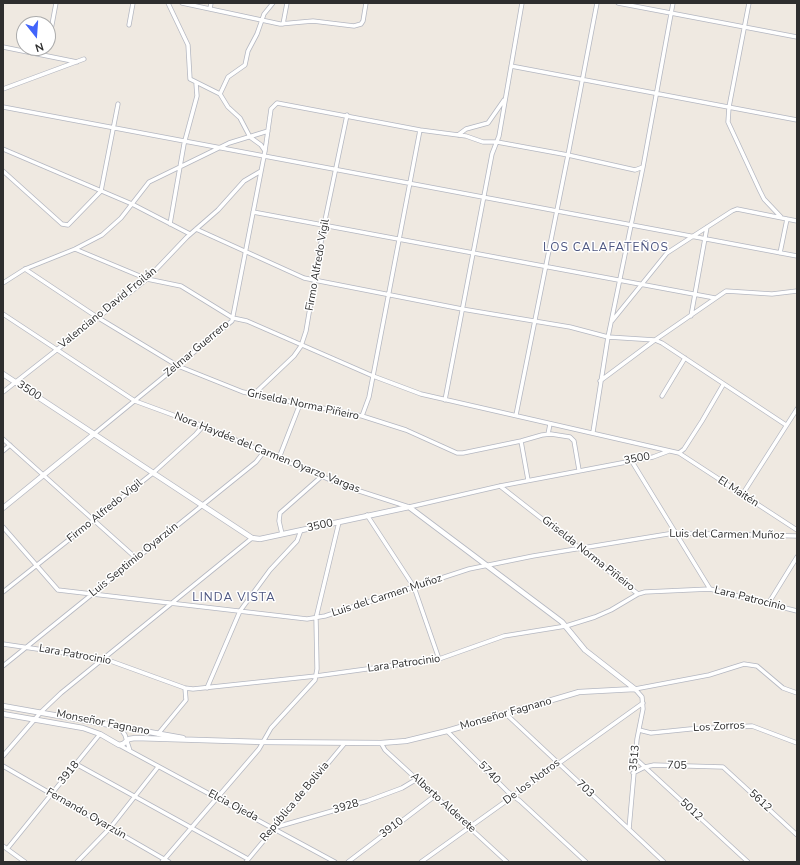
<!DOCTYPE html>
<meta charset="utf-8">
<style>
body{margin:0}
#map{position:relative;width:800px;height:865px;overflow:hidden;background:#efe9e1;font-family:"Nunito Sans",sans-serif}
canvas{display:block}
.frame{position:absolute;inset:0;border:4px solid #2e2e2e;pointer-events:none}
.north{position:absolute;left:16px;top:16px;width:40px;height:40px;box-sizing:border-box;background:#fff;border:1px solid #ababab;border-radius:50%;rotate:163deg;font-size:11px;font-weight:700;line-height:16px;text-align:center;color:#2e2e2e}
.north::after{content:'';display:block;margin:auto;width:14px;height:18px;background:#4264fb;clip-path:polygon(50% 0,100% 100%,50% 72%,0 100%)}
</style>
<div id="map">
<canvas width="800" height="865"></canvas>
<div class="frame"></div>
<div class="north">N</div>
</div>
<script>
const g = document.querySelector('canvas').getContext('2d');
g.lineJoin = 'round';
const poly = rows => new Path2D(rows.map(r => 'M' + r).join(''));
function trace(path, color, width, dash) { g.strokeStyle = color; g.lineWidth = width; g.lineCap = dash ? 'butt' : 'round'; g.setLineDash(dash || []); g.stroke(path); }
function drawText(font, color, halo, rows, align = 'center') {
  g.font = font + ' "Nunito Sans",sans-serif'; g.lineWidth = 3; g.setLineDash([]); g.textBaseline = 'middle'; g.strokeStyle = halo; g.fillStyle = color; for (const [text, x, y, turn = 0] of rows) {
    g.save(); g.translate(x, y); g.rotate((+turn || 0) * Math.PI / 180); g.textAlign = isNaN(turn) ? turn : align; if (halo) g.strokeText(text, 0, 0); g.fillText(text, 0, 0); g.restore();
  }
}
const street = poly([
 [168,3,188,45,190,79,220,94,228,107,240,118,250,137,261,145,265,151],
 [182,3,280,24,313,21,354,26,361,24,363,21,366,3],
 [618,3,797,37],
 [749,3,729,107,728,122,760,191,764,199,781,217],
 [210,9,211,3],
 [283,24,287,3],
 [129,25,133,3],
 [48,46,56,3],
 [3,47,77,62],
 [511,66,797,120],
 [3,89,84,59],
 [220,94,228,77,245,65,248,51,257,34,264,14,273,3],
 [3,107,797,256],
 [458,135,466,129,488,123,504,100],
 [3,149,132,204,190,234],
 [3,171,62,224,68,225,101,191,118,104],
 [253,212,715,298],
 [170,224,184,144,197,96,196,83],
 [196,229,304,278,314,280,462,309,570,327,608,337,655,340,662,343,786,425],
 [75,249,147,279,181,286,233,318,247,321,373,376,421,394,679,453,797,530],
 [780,253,787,219],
 [25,269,97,317,178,366,243,392,362,416,406,430,457,453,463,453,521,441,542,435,551,434,570,437,574,441,579,470],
 [3,283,25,269,75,249,102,235,121,218,149,182,229,143,268,131],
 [3,314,135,401,203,426,347,487,409,507,500,486,653,457,669,451],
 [691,316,707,227],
 [612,321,667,253,732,211,737,209,797,221],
 [600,381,655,340,726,291,772,294,797,291],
 [3,392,147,279,187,237,218,210,244,181,261,171],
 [253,395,294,356,301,346,306,331,324,225,347,115],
 [662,396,685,358],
 [445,400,492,154,499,136,522,3],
 [516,415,568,155,597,3],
 [362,416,369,397,420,130],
 [593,432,608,337,643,167,673,3],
 [94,434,232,321,265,151,271,109,277,103,420,130,466,136,483,142,497,142,568,155,635,170,643,167],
 [548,434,550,424],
 [3,439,136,558],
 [521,441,528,480],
 [3,451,10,445],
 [679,453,684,449,702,421,723,385],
 [279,458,300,404],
 [631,460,710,589],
 [500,486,638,594],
 [742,495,797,409],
 [367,515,414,587,439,659],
 [3,527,58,590,307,619,325,616,469,569,533,556,674,533,797,536],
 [282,534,279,521,280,513,322,476],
 [3,592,153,473,196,434,203,426],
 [768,604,797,557],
 [3,644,105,659,185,688,193,689,316,676,439,659,504,636,566,626,595,617,611,610,638,594,645,592,710,589,797,611],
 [3,666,256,462,263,453],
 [207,688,240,611,270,570,297,541,301,530],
 [635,689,709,675,744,664,757,666,783,688,797,693],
 [506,714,664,862],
 [119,726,125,735,130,751],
 [639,730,651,733,690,729,752,726,797,743],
 [447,731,508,792,520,801,586,862],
 [158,734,186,700,185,688],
 [381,743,385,750,507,862],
 [119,745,335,862],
 [3,756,41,712,61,693,252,538],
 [635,758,748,862],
 [76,764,248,859],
 [3,766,169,862],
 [633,773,645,767,654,765,723,767,797,835],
 [273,828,367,801,402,788,417,779],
 [629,829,637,739,643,709,642,697,635,689],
 [3,846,25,862],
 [7,849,100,734],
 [77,862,110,828,158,767],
 [162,862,259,749,271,728,315,680,317,669,316,618,339,522],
 [246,862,345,743],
 [348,862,436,795],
 [421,862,643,703]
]);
const secondary = poly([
 [3,374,252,538,260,539,409,507,562,622,585,650,635,689],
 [3,508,94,434],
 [3,706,183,738],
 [3,714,83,728,100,734,119,745,123,744,129,739,135,738,263,742,381,743,406,741,447,731,579,692,635,689]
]);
const streetNames = [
 ["Firmo Alfredo Vigil",318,265,-80],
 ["Valenciano David Froilán",108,308,-39],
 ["Zelmar Guerrero",197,349,-40],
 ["3500",29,391,33],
 ["Griselda Norma Piñeiro",303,405,12],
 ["Nora Haydée del Carmen Oyarzo Vargas",267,453,22],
 ["3500",637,459,-10],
 ["El Maitén",738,492,33],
 ["Firmo Alfredo Vigil",105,511,-39],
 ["3500",320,526,-12],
 ["Luis del Carmen Muñoz",727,535,1],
 ["Griselda Norma Piñeiro",588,554,38],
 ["Luis Septimio Oyarzún",134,560,-39],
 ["Luis del Carmen Muñoz",387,596,-18],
 ["Lara Patrocinio",750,599,14],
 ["Lara Patrocinio",75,655,10],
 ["Lara Patrocinio",404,664,-8],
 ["Monseñor Fagnano",506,714,-16],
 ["Monseñor Fagnano",103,723,11],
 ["Los Zorros",719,727,-3],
 ["3513",635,758,-85],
 ["705",677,766,1],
 ["3918",69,773,-51],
 ["5740",489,773,46],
 ["De los Notros",532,782,-37],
 ["703",585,789,43],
 ["5612",760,801,43],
 ["República de Bolivia",295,802,-50],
 ["Alberto Alderete",443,803,42],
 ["Elcia Ojeda",233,806,28],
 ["3928",346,807,-16],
 ["5012",691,810,43],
 ["Fernando Oyarzún",86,814,30],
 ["3910",392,828,-37]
];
const neighbourhoodNames = [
 ["LOS CALAFATEÑOS",606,248],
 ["LINDA VISTA",234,598]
];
trace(street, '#b4b7c1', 5);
trace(secondary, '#b4b7c1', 6);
trace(street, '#fff', 3.5);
trace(secondary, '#fff', 4.5);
drawText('11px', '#2e2e2e', '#fff', streetNames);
g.letterSpacing = '1px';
drawText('12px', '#4d5680', '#fff', neighbourhoodNames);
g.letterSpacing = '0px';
</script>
